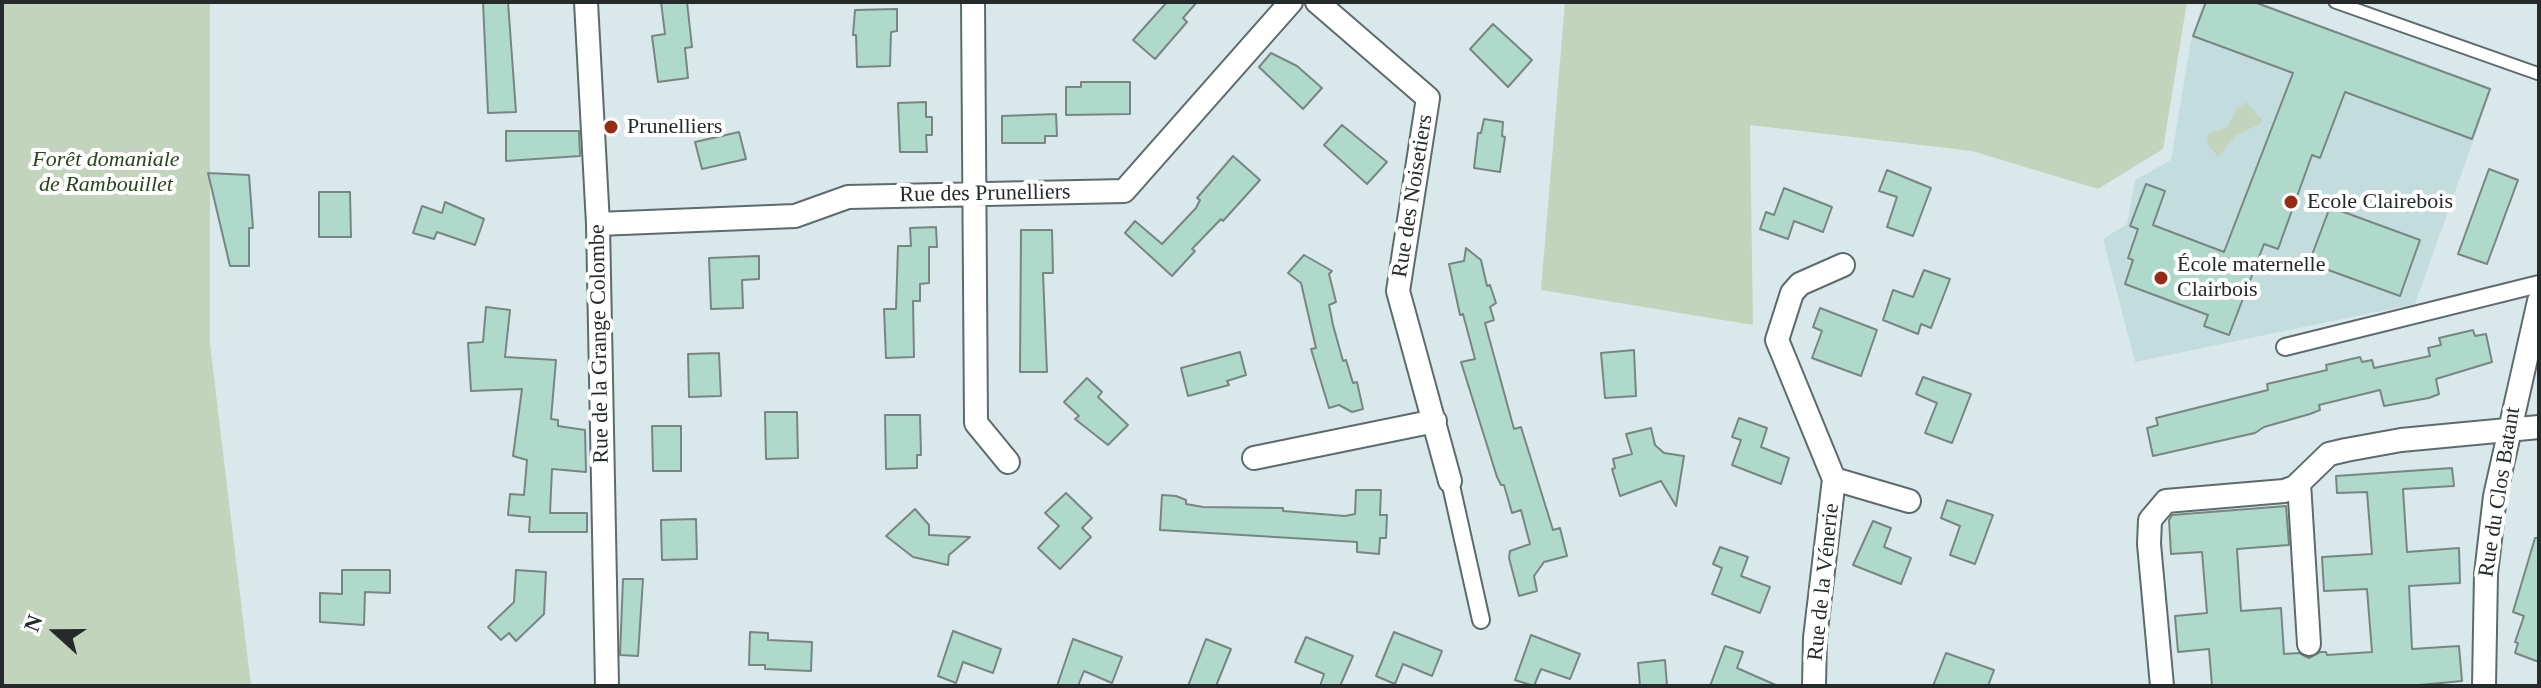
<!DOCTYPE html>
<meta charset="utf-8">
<style>
body{margin:0}
#map{position:relative;width:2541px;height:688px;overflow:hidden;background:#d9e9eb;font-family:Georgia,serif}
canvas{display:block}
.frame{position:absolute;inset:0;border:4px solid #252b2b;pointer-events:none}
.north{position:absolute;left:16px;top:592px;width:80px;height:80px;-webkit-text-stroke:6px #fff;paint-order:stroke;rotate:291deg;font-size:22px;font-weight:700;line-height:32px;text-align:center;color:#252b2b}
.north::after{content:'';display:block;margin:auto;width:28px;height:36px;background:#252b2b;clip-path:polygon(50% 0,100% 100%,50% 72%,0 100%)}
</style>
<div id="map">
<canvas width="2541" height="688"></canvas>
<div class="frame"></div>
<div class="north">N</div>
</div>
<script>
const g = document.querySelector('canvas').getContext('2d');
g.lineJoin = 'round';
function fill(path, color) { g.fillStyle = color; g.fill(path, 'evenodd'); }
const poly = rows => new Path2D(rows.map(r => 'M' + r).join(''));
function trace(path, color, width, dash) { g.strokeStyle = color; g.lineWidth = width; g.lineCap = dash ? 'butt' : 'round'; g.setLineDash(dash || []); g.stroke(path); }
function drawText(font, color, halo, rows, align = 'center') {
  g.font = font + ' Georgia,serif'; g.lineWidth = 8; g.setLineDash([]); g.textBaseline = 'middle'; g.strokeStyle = halo; g.fillStyle = color; for (const [text, x, y, turn = 0] of rows) {
    g.save(); g.translate(x, y); g.rotate((+turn || 0) * Math.PI / 180); g.textAlign = isNaN(turn) ? turn : align; if (halo) g.strokeText(text, 0, 0); g.fillText(text, 0, 0); g.restore();
  }
}
const built = poly([
 [2203,2,2258,2,2492,88,2415,304,2135,362,2103,239,2127,224,2135,180,2171,160,2191,40]
]);
const green = poly([
 [2,2,210,2,210,344,251,686,2,686],
 [1565,2,2187,2,2163,149,2098,189,1972,151,1750,125,1753,325,1541,290],
 [2246,102,2262,120,2260,124,2236,135,2218,157,2207,143,2208,134,2227,127,2237,109]
]);
const building = poly([
 [483,2,508,2,516,112,488,113,483,2],
 [661,2,687,2,692,47,685,48,688,78,658,82,652,36,665,34,661,2],
 [1167,2,1197,2,1183,18,1187,22,1155,59,1133,40,1167,2],
 [2206,2,2254,2,2490,89,2472,139,2345,92,2320,158,2312,155,2278,249,2264,244,2229,335,2204,326,2208,315,2125,284,2133,260,2128,258,2138,229,2130,226,2146,184,2165,191,2153,225,2224,252,2293,73,2193,36,2206,2],
 [897,9,897,31,891,32,890,66,857,67,856,35,853,35,855,10,897,9],
 [1493,24,1532,60,1508,87,1470,49,1493,24],
 [1271,53,1297,66,1322,88,1303,109,1259,67,1271,53],
 [1081,82,1130,82,1130,114,1066,115,1066,87,1081,87,1081,82],
 [926,102,926,117,932,117,932,135,926,135,927,152,900,152,898,103,926,102],
 [1056,114,1057,136,1045,136,1045,143,1002,143,1002,116,1056,114],
 [1484,119,1503,122,1502,136,1505,137,1500,172,1474,168,1478,133,1481,133,1484,119],
 [1342,125,1387,162,1367,184,1324,145,1342,125],
 [506,131,579,131,580,156,506,161,506,131],
 [739,132,746,159,702,169,695,142,739,132],
 [1233,156,1260,180,1223,221,1221,219,1192,249,1195,251,1172,276,1125,233,1135,221,1162,244,1196,208,1200,200,1197,198,1233,156],
 [2489,169,2518,180,2487,264,2458,254,2489,169],
 [1887,170,1931,188,1913,236,1887,227,1897,197,1879,191,1887,170],
 [208,173,249,175,253,228,249,228,249,266,230,266,208,173],
 [1784,188,1832,207,1823,232,1794,221,1788,239,1760,229,1766,212,1774,215,1784,188],
 [319,192,350,192,351,237,319,237,319,192],
 [445,202,484,219,475,245,437,232,434,239,413,233,422,206,442,213,445,202],
 [2330,207,2420,240,2400,296,2309,263,2330,207],
 [936,227,937,247,929,247,929,283,920,284,920,301,913,301,914,357,886,358,884,309,896,309,898,246,911,246,910,228,936,227],
 [1021,230,1052,230,1053,273,1043,273,1047,372,1020,372,1021,230],
 [1466,248,1481,260,1487,286,1490,285,1496,303,1490,307,1494,320,1485,323,1514,429,1521,427,1553,530,1560,528,1567,556,1544,562,1534,576,1537,591,1519,596,1509,558,1510,551,1530,544,1521,510,1512,513,1504,485,1501,485,1497,477,1461,362,1475,359,1463,314,1460,315,1449,264,1464,261,1466,248],
 [1304,255,1332,271,1329,274,1336,302,1329,305,1333,325,1343,361,1346,360,1353,383,1357,382,1363,409,1352,412,1339,405,1329,408,1311,349,1316,348,1301,283,1288,273,1304,255],
 [759,256,759,279,742,280,743,308,711,309,709,258,759,256],
 [1924,270,1950,279,1931,328,1921,324,1918,334,1883,320,1893,290,1913,297,1924,270],
 [486,307,510,310,505,357,556,360,551,419,558,420,558,426,585,430,586,472,552,469,550,513,587,513,587,532,529,532,530,517,508,515,510,494,524,495,527,460,513,456,522,389,471,391,468,343,483,342,486,307],
 [1820,308,1877,330,1861,376,1812,358,1822,331,1813,327,1820,308],
 [2473,330,2475,336,2486,334,2492,362,2436,379,2439,394,2429,398,2384,406,2380,390,2319,405,2320,410,2310,414,2264,427,2255,433,2153,456,2147,428,2158,425,2156,418,2268,390,2267,384,2327,370,2326,365,2360,357,2362,362,2372,360,2374,368,2430,356,2428,348,2441,345,2439,338,2473,330],
 [1634,350,1636,396,1605,398,1601,353,1634,350],
 [1240,352,1246,375,1227,381,1229,385,1188,396,1181,368,1240,352],
 [719,353,721,396,689,397,688,354,719,353],
 [1923,377,1971,394,1952,443,1925,433,1937,403,1916,394,1923,377],
 [1087,378,1102,392,1098,397,1128,425,1108,445,1075,419,1079,416,1064,402,1087,378],
 [765,412,797,412,798,458,766,459,765,412],
 [885,415,920,415,921,455,917,455,917,468,886,469,885,415],
 [1739,418,1767,428,1761,447,1789,458,1781,484,1732,465,1741,440,1732,437,1739,418],
 [652,426,681,426,681,471,653,471,652,426],
 [1651,428,1655,445,1664,453,1684,456,1676,506,1661,481,1620,496,1612,469,1615,468,1613,459,1632,454,1626,434,1651,428],
 [2452,468,2454,486,2403,489,2407,552,2459,548,2460,583,2409,586,2412,649,2459,646,2462,681,2409,686,2212,686,2209,649,2178,652,2175,616,2207,613,2202,552,2171,554,2169,520,2172,515,2286,506,2289,545,2237,549,2241,611,2281,608,2284,654,2299,653,2309,658,2320,652,2326,652,2327,655,2372,652,2367,589,2324,591,2322,557,2372,554,2367,492,2337,493,2336,476,2452,468],
 [1356,490,1381,490,1380,515,1387,515,1386,538,1380,538,1379,554,1357,552,1357,542,1160,530,1162,495,1176,496,1186,500,1186,504,1203,507,1283,508,1283,511,1345,516,1355,514,1356,490],
 [1066,493,1092,518,1082,528,1091,537,1060,569,1038,548,1059,526,1045,513,1066,493],
 [1947,500,1993,515,1975,564,1950,555,1960,526,1941,518,1947,500],
 [915,509,929,525,929,535,970,537,949,555,948,565,913,557,886,536,915,509],
 [696,519,697,559,662,560,661,520,696,519],
 [1873,521,1891,528,1884,547,1911,558,1901,584,1853,565,1873,521],
 [2535,538,2539,538,2539,662,2515,653,2518,643,2515,642,2524,616,2513,612,2535,538],
 [1720,547,1748,557,1741,576,1770,587,1760,613,1712,594,1722,568,1713,564,1720,547],
 [342,570,390,570,390,593,365,592,364,625,320,622,320,593,342,594,342,570],
 [516,570,546,572,544,614,516,641,509,633,501,640,488,627,514,602,516,570],
 [623,579,643,579,638,656,620,655,623,579],
 [953,631,1001,649,993,673,963,662,956,683,938,676,953,631],
 [750,632,768,633,768,640,812,642,811,671,765,669,765,665,749,665,750,632],
 [1394,632,1442,651,1432,676,1403,664,1395,684,1376,676,1394,632],
 [1531,635,1580,654,1570,679,1541,669,1534,686,1515,680,1531,635],
 [1306,637,1353,656,1340,686,1320,686,1324,674,1295,662,1306,637],
 [1073,639,1122,657,1112,683,1084,671,1078,686,1057,686,1073,639],
 [1206,639,1231,649,1216,686,1188,686,1206,639],
 [1725,646,1743,652,1737,668,1778,686,1710,686,1725,646],
 [1946,653,1994,670,1988,686,1933,686,1946,653],
 [1665,660,1667,686,1640,686,1638,663,1665,660]
]);
const service = poly([
 [2335,2,2539,74]
]);
const pedestrian = poly([
 [2285,347,2539,284],
 [1450,481,1481,620]
]);
const minor = poly([
 [586,2,598,224,607,686],
 [973,2,976,423,1008,462],
 [1317,2,1428,98,1398,291,1450,481],
 [598,224,795,216,848,197,1124,191,1291,2],
 [1254,458,1435,421],
 [1834,479,1909,501],
 [2299,483,2309,644],
 [1814,686,1815,638,1834,479,1777,340,1792,293,1800,284,1843,265],
 [2162,686,2149,544,2150,520,2166,501,2284,491,2295,487,2329,454,2346,450,2401,440,2539,427],
 [2484,686,2486,574,2495,496,2539,301]
]);
const markers = [
 [611,127,8,"#952c16"],
 [2291,202,8,"#952c16"],
 [2161,278,8,"#952c16"]
];
const poiNames = [
 ["Prunelliers",627,127],
 ["Ecole Clairebois",2307,202],
 ["École maternelle",2177,265],
 ["Clairbois",2177,290]
];
const parkNames = [
 ["Forêt domaniale",106,160],
 ["de Rambouillet",106,185]
];
const streetNames = [
 ["Rue des Prunelliers",985,194,-1],
 ["Rue des Noisetiers",1413,196,-81],
 ["Rue de la Grange Colombe",600,344,-91],
 ["Rue du Clos Batant",2500,492,-81],
 ["Rue de la Vénerie",1824,582,-84]
];
fill(built, '#c3dddf');
fill(green, '#c2d4bc');
fill(building, '#afd9cb');
trace(building, '#788681', 2);
trace(service, '#5d6b6d', 15);
trace(pedestrian, '#5d6b6d', 20);
trace(minor, '#5d6b6d', 26);
trace(service, '#fff', 11);
trace(pedestrian, '#fff', 16);
trace(minor, '#fff', 22);
for (const [x, y, r, color] of markers) { const dot = new Path2D(); dot.arc(x, y, r, 0, 2 * Math.PI); g.fillStyle = color; g.fill(dot); trace(dot, '#fff', 3); }
drawText('22px', '#252b2b', '#fff', poiNames, 'left');
drawText('italic 22px', '#27461a', '#fff', parkNames);
drawText('22px', '#252b2b', '#fff', streetNames);
</script>
